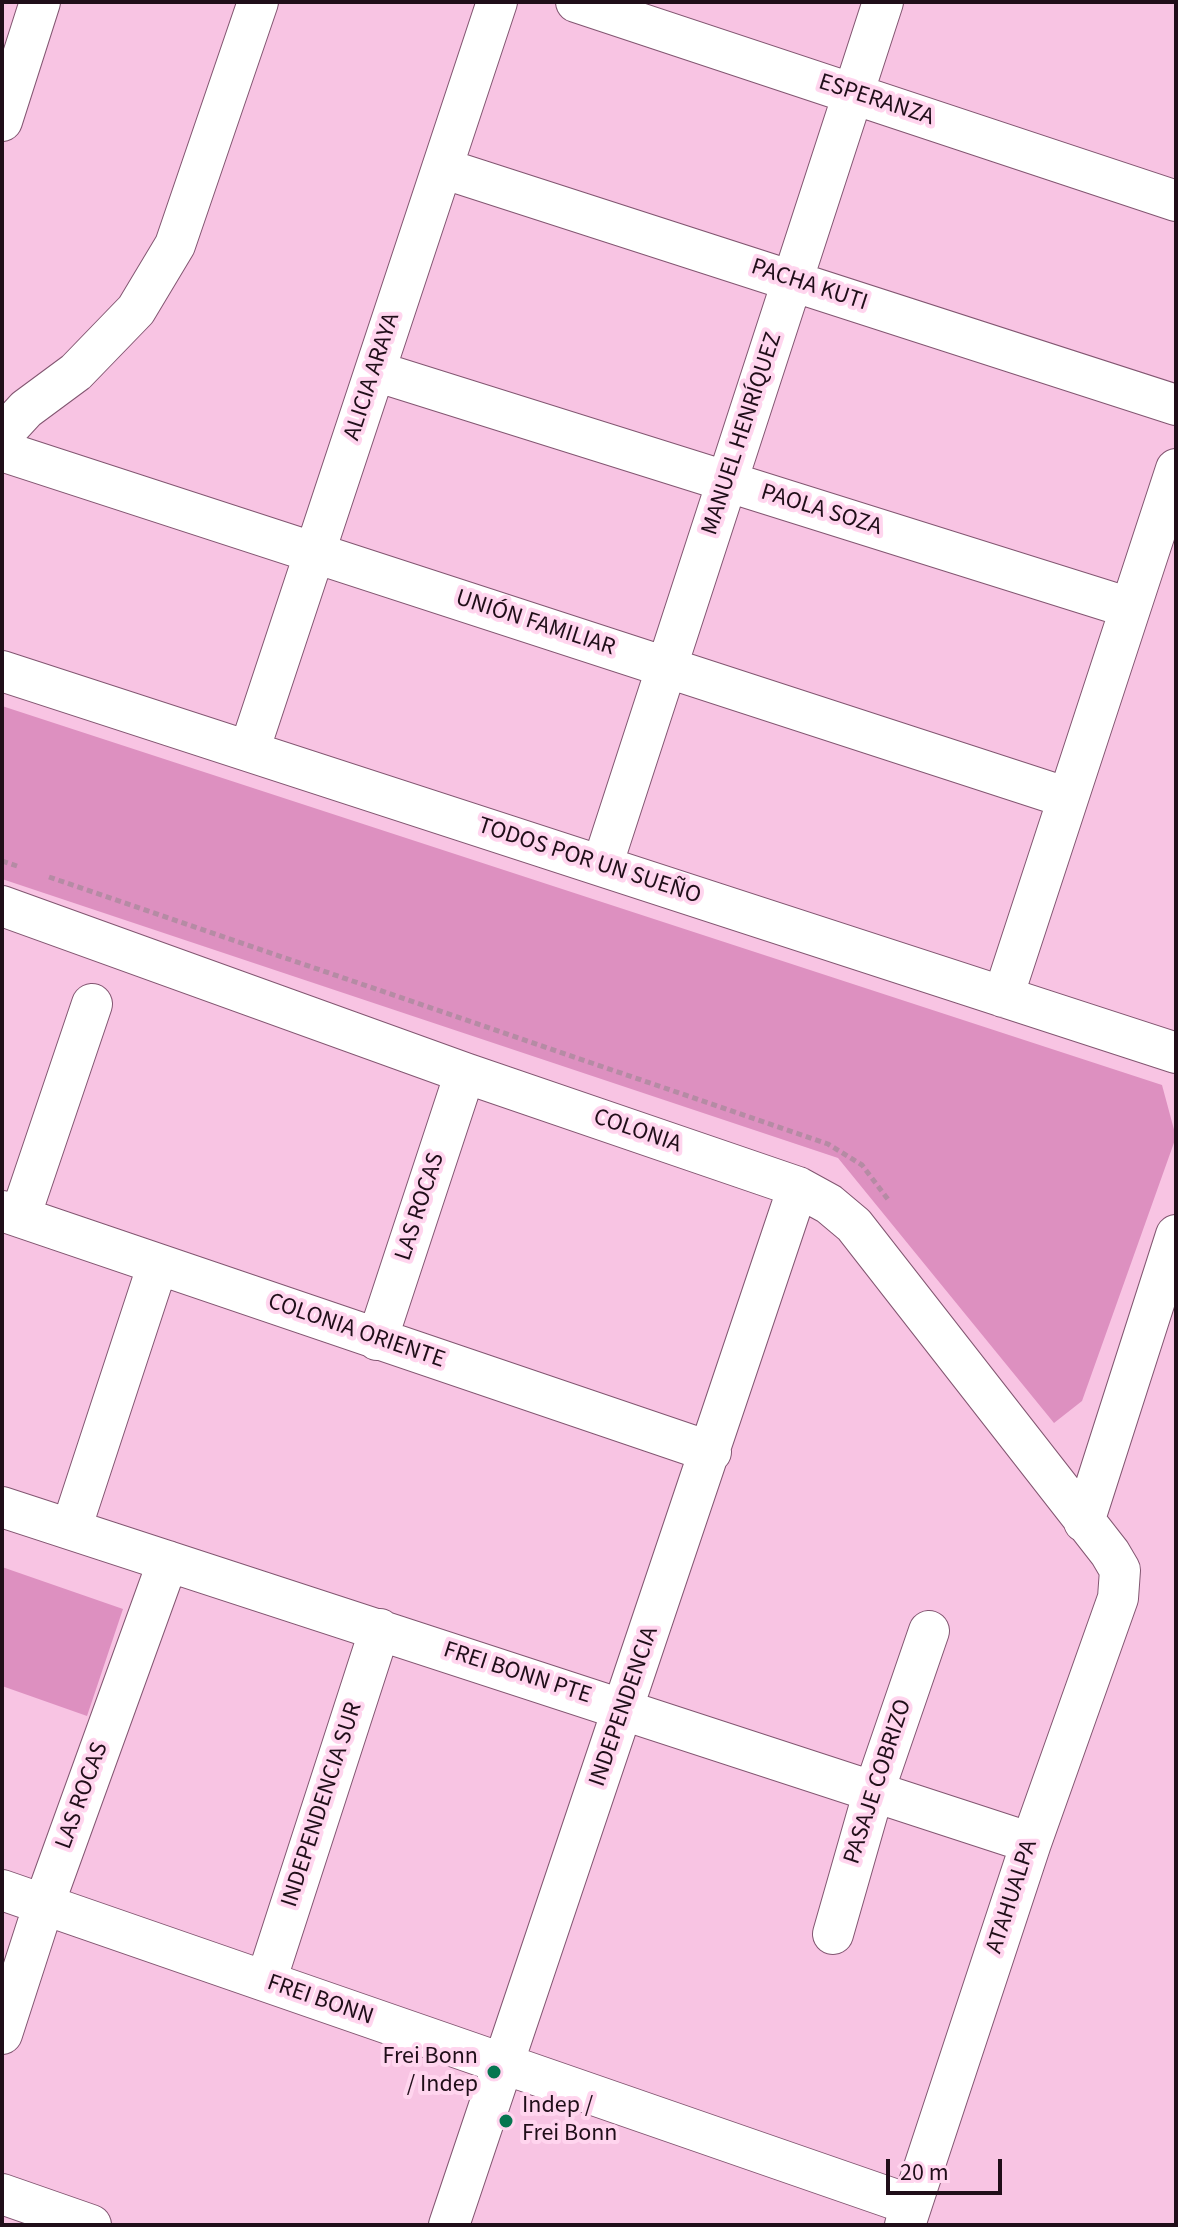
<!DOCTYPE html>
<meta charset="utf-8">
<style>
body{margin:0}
#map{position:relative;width:1178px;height:2227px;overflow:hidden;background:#f8c4e3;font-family:"Source Sans 3",sans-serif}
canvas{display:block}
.frame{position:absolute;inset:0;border:4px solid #200e19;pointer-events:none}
.scale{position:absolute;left:886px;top:2159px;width:116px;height:36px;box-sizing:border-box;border:4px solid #200e19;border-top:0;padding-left:10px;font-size:24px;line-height:28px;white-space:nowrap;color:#200e19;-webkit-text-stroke:6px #ffd5ee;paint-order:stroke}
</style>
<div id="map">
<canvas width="1178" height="2227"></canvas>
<div class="frame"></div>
<div class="scale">20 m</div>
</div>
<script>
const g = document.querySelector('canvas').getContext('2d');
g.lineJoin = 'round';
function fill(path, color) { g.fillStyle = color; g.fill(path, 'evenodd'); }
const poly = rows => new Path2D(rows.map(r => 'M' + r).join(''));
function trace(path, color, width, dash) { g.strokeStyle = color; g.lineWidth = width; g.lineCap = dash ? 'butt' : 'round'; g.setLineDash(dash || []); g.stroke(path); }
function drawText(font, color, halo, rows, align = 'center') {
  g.font = font + ' "Source Sans 3",sans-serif'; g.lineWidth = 8; g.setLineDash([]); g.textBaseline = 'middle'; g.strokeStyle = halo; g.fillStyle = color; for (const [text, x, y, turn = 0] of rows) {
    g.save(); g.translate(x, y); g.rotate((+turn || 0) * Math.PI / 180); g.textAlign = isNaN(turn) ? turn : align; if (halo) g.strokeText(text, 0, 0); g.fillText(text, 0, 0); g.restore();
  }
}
const green = poly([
 [2,706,1162,1085,1176,1137,1082,1401,1054,1423,838,1158,2,879],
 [2,1567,123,1609,87,1716,2,1686]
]);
const path = poly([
 [2,861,17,866],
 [49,877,828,1144,862,1165,890,1202]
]);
const minor = poly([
 [576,2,1176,201],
 [2,121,40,2],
 [442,168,1176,405],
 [375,371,1130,608],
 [2,435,26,409,76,372,136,310,175,245,258,2],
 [2,451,1068,798],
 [2,671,1176,1053],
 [249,751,497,2],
 [602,866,883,2],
 [2,906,465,1073,798,1187,829,1204,854,1225,1110,1553,1120,1570,1118,1598,1031,1843,905,2225],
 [1003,997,1176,469],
 [2,1211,711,1452],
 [20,1217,92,1004],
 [377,1340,465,1073],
 [2,1507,1031,1843],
 [1084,1522,1176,1235],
 [71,1529,158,1264],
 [2,1890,911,2205],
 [833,1934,873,1794,929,1631],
 [266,1981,380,1629],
 [2,2034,44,1904,168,1561],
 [2,2194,91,2225],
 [449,2225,798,1187]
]);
const markers = [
 [494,2072,8,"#067650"],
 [506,2121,8,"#067650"]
];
const streetNames = [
 ["ESPERANZA",876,101,18],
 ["PACHA KUTI",809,286,18],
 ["ALICIA ARAYA",373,377,-72],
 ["MANUEL HENRÍQUEZ",743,434,-72],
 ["PAOLA SOZA",821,511,17],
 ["UNIÓN FAMILIAR",535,624,18],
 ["TODOS POR UN SUEÑO",589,862,18],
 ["COLONIA",637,1132,19],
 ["LAS ROCAS",421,1207,-72],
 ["COLONIA ORIENTE",356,1332,19],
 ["FREI BONN PTE",517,1674,18],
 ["INDEPENDENCIA",625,1707,-71],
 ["PASAJE COBRIZO",879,1782,-72],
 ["LAS ROCAS",83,1796,-70],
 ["INDEPENDENCIA SUR",323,1805,-72],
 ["ATAHUALPA",1013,1897,-72],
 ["FREI BONN",320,2001,19]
];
const poiNames = [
 ["Frei Bonn",478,2058],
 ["/ Indep",478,2086],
 ["Indep /",522,2107,"left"],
 ["Frei Bonn",522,2135,"left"]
];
fill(green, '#dd90c0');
trace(minor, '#825671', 42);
trace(path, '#b58ba4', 5, [6, 4]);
trace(minor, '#fff', 40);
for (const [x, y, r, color] of markers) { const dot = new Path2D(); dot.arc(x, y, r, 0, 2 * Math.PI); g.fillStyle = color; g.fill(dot); trace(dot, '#ffd5ee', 3); }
drawText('24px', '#200e19', '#ffd5ee', streetNames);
drawText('24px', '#200e19', '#ffd5ee', poiNames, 'right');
</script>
